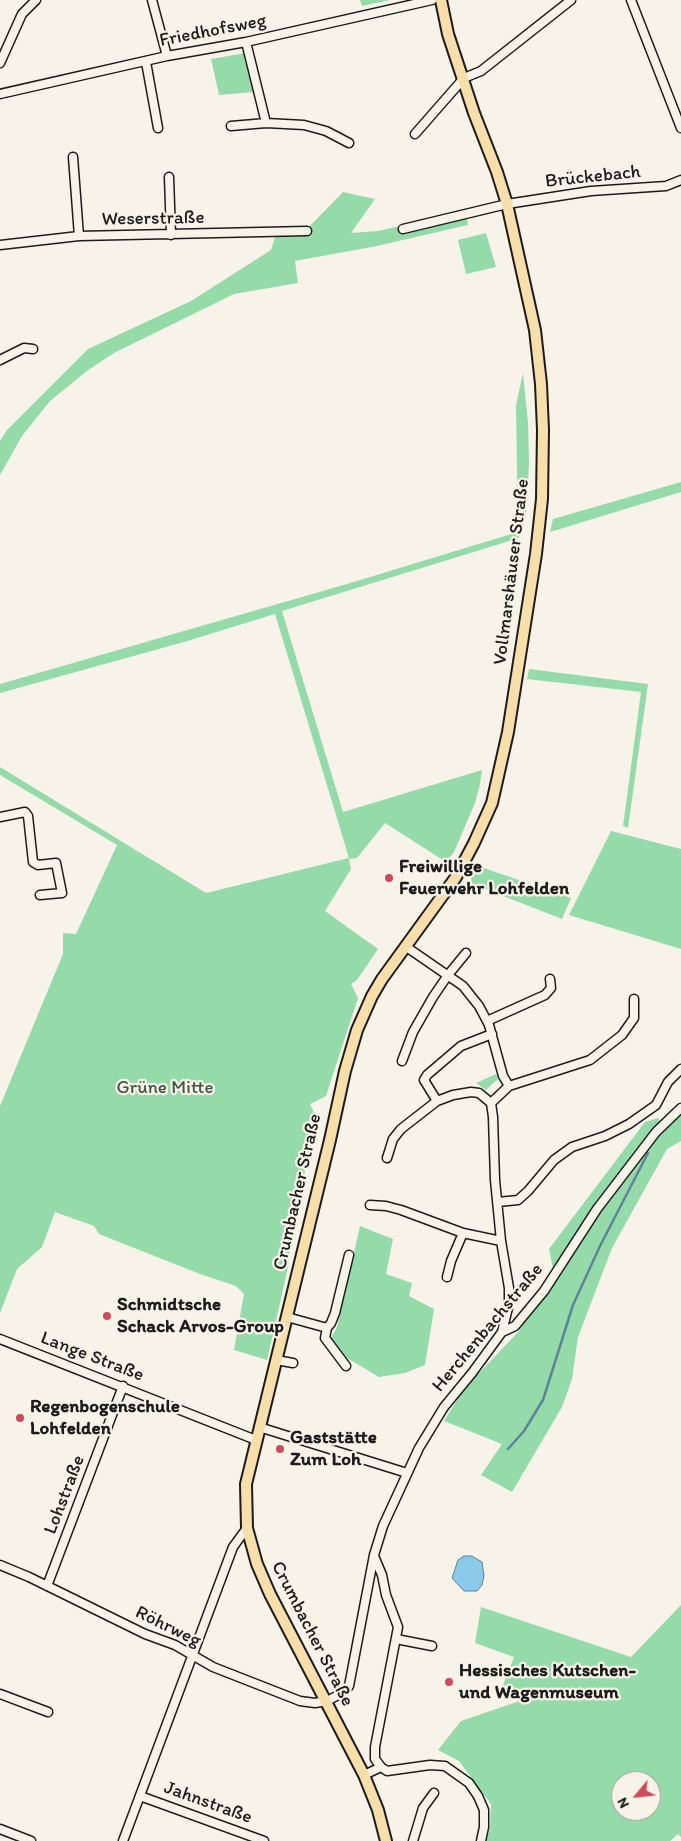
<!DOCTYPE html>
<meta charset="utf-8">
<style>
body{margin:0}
#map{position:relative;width:681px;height:1841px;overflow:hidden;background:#f7f3e8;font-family:Itim,sans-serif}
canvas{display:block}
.north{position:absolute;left:611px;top:1771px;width:50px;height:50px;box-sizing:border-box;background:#f7f3e8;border:1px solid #9f9d96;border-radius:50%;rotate:242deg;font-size:14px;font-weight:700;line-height:20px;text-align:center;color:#1c1c1c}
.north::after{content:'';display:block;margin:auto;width:18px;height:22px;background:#d1495b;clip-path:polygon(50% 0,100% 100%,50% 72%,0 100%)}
</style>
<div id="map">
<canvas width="681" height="1841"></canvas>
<div class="north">N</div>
</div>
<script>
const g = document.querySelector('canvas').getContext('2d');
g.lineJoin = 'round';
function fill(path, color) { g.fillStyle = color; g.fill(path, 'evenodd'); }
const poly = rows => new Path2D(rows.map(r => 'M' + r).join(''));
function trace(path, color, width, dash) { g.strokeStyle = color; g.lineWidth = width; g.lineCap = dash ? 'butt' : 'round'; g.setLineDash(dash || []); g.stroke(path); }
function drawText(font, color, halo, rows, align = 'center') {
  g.font = font + ' Itim,sans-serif'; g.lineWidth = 4.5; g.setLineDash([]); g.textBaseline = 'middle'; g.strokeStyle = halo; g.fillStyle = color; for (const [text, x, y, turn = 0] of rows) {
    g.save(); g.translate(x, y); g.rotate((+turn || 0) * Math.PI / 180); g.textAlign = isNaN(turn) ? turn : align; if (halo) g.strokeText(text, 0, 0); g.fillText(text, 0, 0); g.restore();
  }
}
const green = poly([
 [360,0,390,0,362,6],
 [245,53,254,92,219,95,211,59],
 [343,192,375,199,351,233,378,231,466,211,468,225,377,246,295,261,298,283,234,294,114,353,88,370,50,401,22,436,0,475,0,441,7,430,88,349,191,301,271,250,275,237,301,235],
 [486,233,496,267,466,274,458,240],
 [523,373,528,423,529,462,527,506,523,527,518,532,519,538,282,611,343,812,482,770,480,784,475,803,454,852,446,862,385,823,357,858,349,859,351,869,325,911,378,949,357,980,351,984,358,998,326,1096,310,1104,317,1119,298,1200,288,1261,289,1263,267,1360,234,1350,244,1294,236,1286,200,1274,99,1234,94,1226,55,1212,42,1247,17,1269,0,1313,0,1106,63,954,63,933,76,934,117,845,0,775,0,767,206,893,349,858,275,614,184,642,0,693,0,684,347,584,518,532,516,405],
 [681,482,681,492,550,532,553,519],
 [529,669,648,684,628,828,623,826,641,692,527,679],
 [611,831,681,849,681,949,569,915],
 [475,865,571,898,562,919,470,883],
 [496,1074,498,1079,486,1090,476,1083],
 [681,1114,681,1141,667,1149,612,1248,578,1337,572,1379,562,1407,512,1492,481,1475,502,1444,444,1421,464,1389,519,1331,555,1279,549,1249,645,1122,658,1118,665,1129],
 [360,1226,393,1239,386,1274,412,1283,409,1296,434,1309,425,1365,405,1373,379,1377,347,1358,331,1338,337,1327],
 [681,1605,681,1837,678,1834,670,1841,486,1841,490,1829,491,1804,459,1761,438,1750,461,1721,537,1695,503,1685,514,1657,475,1643,481,1607,631,1657],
 [621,1781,651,1781,651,1811,621,1811]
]);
const water = poly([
 [464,1556,472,1556,482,1562,484,1576,482,1585,477,1591,464,1591,452,1578,458,1560,464,1556]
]);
const stream = poly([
 [508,1449,524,1431,543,1400,573,1305,600,1246,648,1153]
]);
const minor = poly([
 [152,0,167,56],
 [631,0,681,128],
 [246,42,266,123,304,125,326,131,349,143],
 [146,62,158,128],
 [0,63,22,14,36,0],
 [0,94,167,56,246,42,432,0],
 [231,126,266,123],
 [415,134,464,78,481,71,571,0],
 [73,157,79,236],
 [169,177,171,235],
 [403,229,507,204,591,191,666,186,681,180],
 [0,245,79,236,307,231],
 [0,360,24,348,33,349],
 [0,817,25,812,28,816,33,862,38,865,56,863,62,893,40,895],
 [405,946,463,986,479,1006,489,1025,503,1076,509,1086],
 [487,1021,545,995,551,988,550,979],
 [402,1061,413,1032,433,997,448,975,466,953],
 [509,1086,590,1060,622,1035,634,1018,634,999],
 [437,1101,424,1080,427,1075,461,1046,492,1034],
 [387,1158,393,1139,401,1129,437,1101,453,1095,471,1092,479,1093,491,1103],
 [498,1202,518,1200,528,1191,554,1160,572,1147,605,1136,629,1124,656,1105,668,1082,681,1069],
 [370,1205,386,1206,401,1210,463,1233,501,1241],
 [447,1277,451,1261,463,1233],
 [287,1317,327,1328,331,1323,335,1313,349,1255],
 [327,1328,325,1338,346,1366],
 [502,1332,509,1304,509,1288,501,1241,495,1180,493,1117,491,1103,509,1086],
 [0,1339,256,1440],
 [276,1360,293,1363],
 [259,1427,407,1473],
 [374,1556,382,1575,386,1595,398,1627,375,1747,375,1759,381,1767,387,1771,430,1765,445,1766,469,1783,478,1796,484,1810,484,1827,481,1841],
 [0,1565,29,1577,145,1634,175,1645,213,1667,300,1701,315,1703,327,1701,344,1692,349,1686,374,1555,383,1526,419,1448,444,1407,472,1373,502,1332,515,1326,544,1291,597,1209,656,1132,681,1108],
 [47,1586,123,1386],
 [396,1639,432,1646],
 [0,1694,48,1712],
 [364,1775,381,1767],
 [140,1796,264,1841],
 [0,1829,31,1841],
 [123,1841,233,1547,247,1528],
 [413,1841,423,1808,434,1793]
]);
const major = poly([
 [386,1841,378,1810,364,1775,270,1594,257,1564,247,1528,246,1484,330,1140,345,1071,357,1030,372,996,382,979,456,877,474,843,492,803,508,732,536,554,542,499,543,430,541,384,535,330,507,204,497,172,474,113,448,34,441,0]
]);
const markers = [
 [389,878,5,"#d1495b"],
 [107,1316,5,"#d1495b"],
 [20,1418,5,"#d1495b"],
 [280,1449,5,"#d1495b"],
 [449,1682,5,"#d1495b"]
];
const streetNames = [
 ["Friedhofsweg",213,31,-11],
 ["Brückebach",593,177,-6],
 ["Weserstraße",153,219,-1],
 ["Vollmarshäuser Straße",512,572,-83],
 ["Crumbacher Straße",298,1192,-77],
 ["Herchenbachstraße",488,1328,-50],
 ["Lange Straße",92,1357,21],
 ["Lohstraße",65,1495,-69],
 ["Röhrweg",168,1627,26],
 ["Crumbacher Straße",312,1634,63],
 ["Jahnstraße",208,1803,20]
];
const poiNames = [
 ["Freiwillige",399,867],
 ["Feuerwehr Lohfelden",399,889],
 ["Schmidtsche",117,1305],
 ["Schack Arvos-Group",117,1327],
 ["Regenbogenschule",30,1407],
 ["Lohfelden",30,1429],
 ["Gaststätte",290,1438],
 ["Zum Loh",290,1460],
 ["Hessisches Kutschen-",459,1671],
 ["und Wagenmuseum",459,1693]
];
const parkNames = [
 ["Grüne Mitte",165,1088]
];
fill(green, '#95dba9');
fill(water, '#8ac9ea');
trace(water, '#5e8498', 1);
trace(stream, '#5e8498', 2.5);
trace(minor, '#1c1c1c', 11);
trace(major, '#1c1c1c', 14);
trace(minor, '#f7f3e8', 8);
trace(major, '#f8deab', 10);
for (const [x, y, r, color] of markers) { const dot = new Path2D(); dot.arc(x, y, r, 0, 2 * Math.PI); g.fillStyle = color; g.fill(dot); trace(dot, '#f7f3e8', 2); }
drawText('19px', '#1c1c1c', '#f7f3e8', streetNames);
drawText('bold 19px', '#1c1c1c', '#f7f3e8', poiNames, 'left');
drawText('19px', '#405546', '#f7f3e8', parkNames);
</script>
